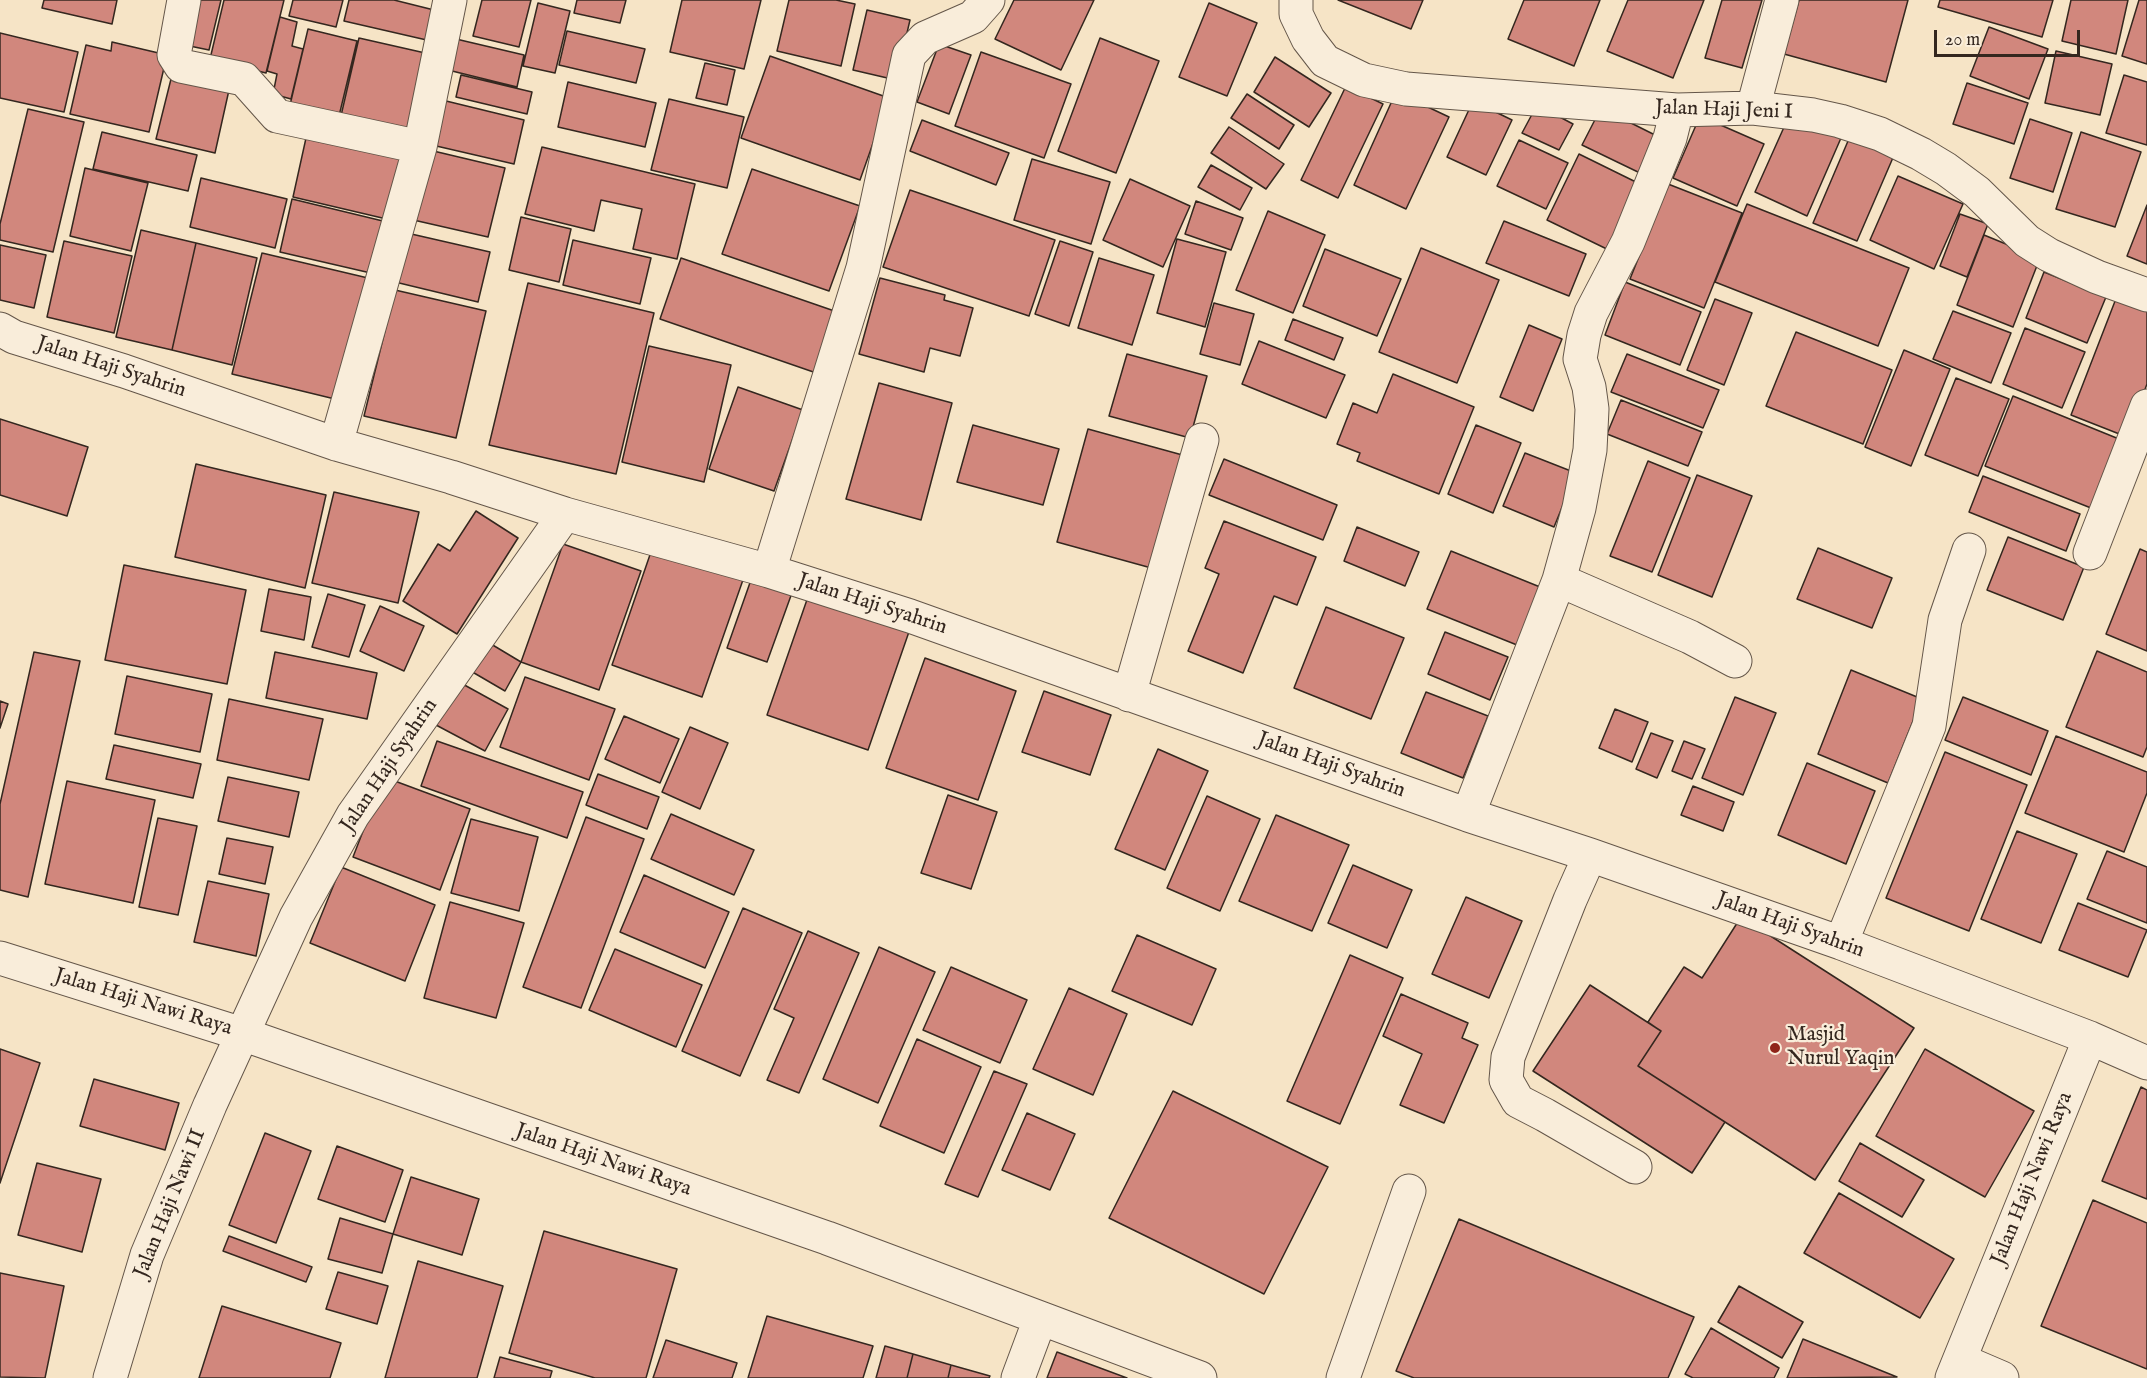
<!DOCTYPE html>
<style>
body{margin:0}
#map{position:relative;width:2147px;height:1378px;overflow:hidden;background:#f6e4c6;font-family:"IM FELL English",serif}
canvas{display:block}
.scale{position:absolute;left:1934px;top:30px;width:146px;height:27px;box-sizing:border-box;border:3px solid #34271f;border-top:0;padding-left:8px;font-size:18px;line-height:21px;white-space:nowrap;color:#34271f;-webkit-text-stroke:4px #f9edda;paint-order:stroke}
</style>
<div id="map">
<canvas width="2147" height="1378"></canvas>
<div class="scale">20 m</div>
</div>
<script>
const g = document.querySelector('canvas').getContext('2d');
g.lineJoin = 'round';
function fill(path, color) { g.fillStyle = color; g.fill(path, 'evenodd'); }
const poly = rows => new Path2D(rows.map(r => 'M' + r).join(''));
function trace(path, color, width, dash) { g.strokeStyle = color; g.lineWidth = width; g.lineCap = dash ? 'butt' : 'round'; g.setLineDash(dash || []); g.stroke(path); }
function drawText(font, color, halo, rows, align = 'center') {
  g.font = font + ' "IM FELL English",serif'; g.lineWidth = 4.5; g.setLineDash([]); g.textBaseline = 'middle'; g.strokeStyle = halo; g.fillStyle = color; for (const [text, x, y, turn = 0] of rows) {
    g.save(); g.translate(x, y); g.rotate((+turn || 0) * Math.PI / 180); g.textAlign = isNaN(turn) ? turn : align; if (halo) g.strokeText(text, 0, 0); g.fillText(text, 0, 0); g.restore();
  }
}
const building = poly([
 [44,0,117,0,112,24,42,8,44,0],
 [190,0,221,0,209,50,180,44,190,0],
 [224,0,284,0,266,73,210,59,224,0],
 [293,0,343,0,336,27,289,16,293,0],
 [349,0,394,0,438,11,431,41,344,21,349,0],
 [482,0,531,0,519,47,473,36,482,0],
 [577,0,626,0,620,23,574,13,577,0],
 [682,0,761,0,744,69,670,52,682,0],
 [789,0,836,0,855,4,841,66,777,51,789,0],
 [1014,0,1094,0,1061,70,995,39,1014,0],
 [1338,0,1423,0,1411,29,1338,0],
 [1524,0,1600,0,1574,66,1508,39,1524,0],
 [1628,0,1704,0,1673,78,1607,51,1628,0],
 [1722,0,1762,0,1742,68,1705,58,1722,0],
 [1799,0,1908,0,1886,82,1784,54,1799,0],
 [1940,0,2053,0,2042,37,1938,7,1940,0],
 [2071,0,2128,0,2116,54,2062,41,2071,0],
 [2139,0,2147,0,2147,64,2122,56,2139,0],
 [538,3,570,11,555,73,523,66,538,3],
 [1209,3,1257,23,1227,96,1179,77,1209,3],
 [867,10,910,20,896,80,853,70,867,10],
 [280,17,297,22,292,46,303,49,291,99,273,94,277,74,267,71,280,17],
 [1989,27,2048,49,2029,99,1970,76,1989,27],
 [308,29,357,41,339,116,290,105,308,29],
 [567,31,645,49,636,83,559,65,567,31],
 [0,33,78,52,64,112,0,98,0,33],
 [359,38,434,55,415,137,340,120,359,38],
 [1100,38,1159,61,1116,173,1058,151,1100,38],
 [456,39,524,55,517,87,448,70,456,39],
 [112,42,167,55,149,132,70,114,86,45,111,51,112,42],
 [939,44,971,55,949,114,917,102,939,44],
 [2056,51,2112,64,2100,115,2045,103,2056,51],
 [981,52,1071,84,1044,158,955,126,981,52],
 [770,56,889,98,860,180,741,138,770,56],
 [1275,57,1331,93,1309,127,1254,92,1275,57],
 [705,63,735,70,727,105,696,98,705,63],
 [174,67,231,81,215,153,156,139,174,67],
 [461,75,532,92,527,114,456,97,461,75],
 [2124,75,2147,82,2147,145,2106,133,2124,75],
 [568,82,656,103,645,147,558,127,568,82],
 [1967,83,2028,103,2014,144,1953,124,1967,83],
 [1346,86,1383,104,1338,198,1301,180,1346,86],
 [1396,92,1449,117,1406,209,1354,185,1396,92],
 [1247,94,1294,125,1279,149,1231,118,1247,94],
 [669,99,744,117,727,188,651,170,669,99],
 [442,100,524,120,514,164,432,145,442,100],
 [1473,101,1512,120,1486,175,1447,157,1473,101],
 [1537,105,1573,124,1559,150,1522,133,1537,105],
 [1601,108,1659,137,1640,173,1582,145,1601,108],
 [28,109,84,122,53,252,0,240,0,224,28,109],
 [1700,116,1764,144,1737,206,1673,178,1700,116],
 [1789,116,1841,138,1807,216,1755,192,1789,116],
 [2030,119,2072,133,2053,192,2010,178,2030,119],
 [922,120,1009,153,996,185,910,151,922,120],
 [1229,127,1284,164,1266,189,1211,153,1229,127],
 [308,129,412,153,395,221,293,197,308,129],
 [102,132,197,155,188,191,93,169,102,132],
 [2081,132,2141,152,2115,227,2056,209,2081,132],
 [1851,134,1895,153,1857,241,1813,223,1851,134],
 [1519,140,1568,163,1546,209,1497,186,1519,140],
 [542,147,695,184,677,259,633,249,642,209,601,200,594,231,525,214,542,147],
 [425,149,505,168,488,237,409,219,425,149],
 [1579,154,1646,187,1613,252,1547,220,1579,154],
 [1032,159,1110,182,1091,244,1014,220,1032,159],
 [1211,165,1252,188,1240,210,1198,187,1211,165],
 [85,168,148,183,131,251,70,236,85,168],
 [752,169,860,206,829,291,722,254,752,169],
 [1898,176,1963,204,1934,269,1870,240,1898,176],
 [201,178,287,199,275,248,190,227,201,178],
 [1130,179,1190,206,1163,267,1103,240,1130,179],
 [1668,184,1742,213,1704,308,1630,279,1668,184],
 [910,190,1055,240,1029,316,883,267,910,190],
 [292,199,387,222,375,274,280,252,292,199],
 [1196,201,1243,218,1231,250,1185,234,1196,201],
 [1747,204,1909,268,1878,346,1715,282,1747,204],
 [2147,205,2147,264,2127,256,2147,205],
 [1268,211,1325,235,1293,313,1236,290,1268,211],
 [1960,214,1988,224,1967,277,1940,266,1960,214],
 [521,217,571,229,559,282,509,270,521,217],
 [1504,221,1586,254,1569,296,1486,263,1504,221],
 [141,230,196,243,172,350,116,337,141,230],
 [407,233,490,252,478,302,395,282,407,233],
 [1984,235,2040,258,2013,327,1957,305,1984,235],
 [1177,239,1226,252,1205,327,1157,313,1177,239],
 [573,240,651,258,640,304,563,285,573,240],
 [64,241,132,256,114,333,47,317,64,241],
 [1060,241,1093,252,1069,326,1035,314,1060,241],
 [196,243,257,258,232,365,172,350,196,243],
 [0,245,46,255,34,308,0,300,0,245],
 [1421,248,1499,280,1457,383,1379,352,1421,248],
 [1325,249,1401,279,1377,336,1303,306,1325,249],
 [262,253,368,278,339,400,232,374,262,253],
 [681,258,846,315,825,376,660,319,681,258],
 [1099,258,1154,275,1132,345,1078,328,1099,258],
 [2044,272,2106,297,2087,343,2026,318,2044,272],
 [880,278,945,295,944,300,973,308,960,356,930,348,924,372,859,354,880,278],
 [1625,282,1701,312,1680,365,1605,335,1625,282],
 [528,283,654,313,616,474,489,445,528,283],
 [395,290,486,311,456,438,364,416,395,290],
 [2117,296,2147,306,2147,384,2127,437,2071,415,2117,296],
 [1715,299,1752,313,1724,385,1687,370,1715,299],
 [1214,303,1254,314,1240,365,1200,354,1214,303],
 [1953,311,2011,333,1991,383,1933,359,1953,311],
 [1293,319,1343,338,1334,360,1285,340,1293,319],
 [1529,325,1562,339,1533,411,1500,397,1529,325],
 [2025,328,2085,352,2062,408,2003,384,2025,328],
 [1796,332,1892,370,1863,444,1766,406,1796,332],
 [1259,341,1345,375,1326,418,1242,384,1259,341],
 [649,346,731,365,704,482,622,462,649,346],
 [1904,350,1950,369,1911,466,1865,447,1904,350],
 [1127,354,1207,376,1190,438,1109,416,1127,354],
 [1627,354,1719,390,1703,428,1611,392,1627,354],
 [1393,374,1474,407,1439,494,1357,461,1360,453,1337,444,1353,403,1377,413,1393,374],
 [1956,378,2009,399,1978,476,1925,455,1956,378],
 [879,383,952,403,921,520,846,499,879,383],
 [738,387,803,410,774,491,709,469,738,387],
 [2013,396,2119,439,2091,508,1985,466,2013,396],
 [1621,400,1702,432,1688,466,1607,434,1621,400],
 [0,419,88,447,67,516,0,495,0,419],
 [973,425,1059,449,1043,505,957,482,973,425],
 [1476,425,1521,443,1493,513,1448,494,1476,425],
 [1088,429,1186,456,1155,569,1057,542,1088,429],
 [1525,453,1576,473,1554,527,1503,506,1525,453],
 [1224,459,1337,505,1323,540,1209,495,1224,459],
 [1648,461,1690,478,1652,572,1610,556,1648,461],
 [196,464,326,495,305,588,175,557,196,464],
 [1697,475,1752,496,1712,597,1658,575,1697,475],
 [1983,476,2080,514,2066,551,1969,512,1983,476],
 [334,492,419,512,398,603,312,583,334,492],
 [476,511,518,538,457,634,403,601,438,544,450,551,476,511],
 [1224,521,1316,557,1297,605,1274,596,1243,673,1188,651,1219,574,1205,568,1224,521],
 [1357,527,1419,552,1405,586,1344,561,1357,527],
 [2008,537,2084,567,2063,620,1987,590,2008,537],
 [563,544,641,571,599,690,521,662,563,544],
 [653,546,744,577,702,697,612,665,653,546],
 [1818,548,1892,578,1872,628,1797,599,1818,548],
 [2140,549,2147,552,2147,651,2106,634,2140,549],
 [1451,551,1545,589,1522,647,1427,609,1451,551],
 [124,565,246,590,227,684,105,660,124,565],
 [752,577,793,590,767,662,727,648,752,577],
 [269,589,311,597,304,640,261,631,269,589],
 [810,591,911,626,868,750,767,715,810,591],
 [328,594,365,605,349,657,312,647,328,594],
 [380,606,424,626,404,671,360,651,380,606],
 [1326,607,1404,638,1371,719,1294,688,1326,607],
 [1445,632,1508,657,1490,700,1428,674,1445,632],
 [486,641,521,662,505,691,469,670,486,641],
 [2097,651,2147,672,2147,747,2143,757,2066,727,2097,651],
 [34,652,80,661,28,897,0,890,0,804,34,652],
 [275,652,377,673,367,719,266,698,275,652],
 [925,658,1016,691,978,800,886,768,925,658],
 [1851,670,1922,699,1888,783,1818,754,1851,670],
 [127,676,212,694,200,752,115,734,127,676],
 [525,677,615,709,589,780,500,747,525,677],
 [459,682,508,709,485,751,436,725,459,682],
 [1044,691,1111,715,1090,775,1022,752,1044,691],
 [1426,692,1488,716,1463,778,1401,753,1426,692],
 [1735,697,1776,713,1743,795,1702,778,1735,697],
 [1963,697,2048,731,2031,775,1945,740,1963,697],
 [229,699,323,719,309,780,217,760,229,699],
 [0,701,8,704,0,728,0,701],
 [1615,709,1648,722,1632,762,1599,748,1615,709],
 [624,716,679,739,660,783,605,759,624,716],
 [690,727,728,743,700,809,662,792,690,727],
 [1651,733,1673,741,1657,778,1636,769,1651,733],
 [2056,736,2147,772,2147,793,2124,852,2025,813,2056,736],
 [437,741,583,792,567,838,421,786,437,741],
 [1684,741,1705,749,1692,779,1672,771,1684,741],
 [114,745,201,764,193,798,106,779,114,745],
 [1158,749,1208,771,1165,870,1115,849,1158,749],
 [1945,752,2027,785,1969,931,1886,898,1945,752],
 [1807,763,1875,791,1846,864,1778,835,1807,763],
 [598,774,659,797,647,829,586,805,598,774],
 [228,777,299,792,289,837,218,821,228,777],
 [384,777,470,809,440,890,353,857,384,777],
 [67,781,155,800,133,903,45,884,67,781],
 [1693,786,1734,802,1723,831,1681,815,1693,786],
 [948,795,997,812,971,889,921,873,948,795],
 [1207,796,1260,819,1220,911,1167,888,1207,796],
 [671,814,754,850,734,895,651,859,671,814],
 [1276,815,1349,845,1312,931,1239,901,1276,815],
 [586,817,644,839,581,1008,523,987,586,817],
 [158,818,197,826,178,915,139,907,158,818],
 [471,819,538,837,519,911,451,893,471,819],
 [2017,831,2077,854,2041,943,1981,919,2017,831],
 [227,838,273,847,265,884,219,874,227,838],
 [2107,851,2147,867,2147,923,2087,899,2107,851],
 [1353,865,1412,890,1387,948,1328,923,1353,865],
 [341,867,435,905,405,981,310,943,341,867],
 [644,875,729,912,705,968,620,932,644,875],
 [208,881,269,894,256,956,194,942,208,881],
 [1466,897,1522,921,1489,998,1432,974,1466,897],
 [450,902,524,923,496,1018,424,998,450,902],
 [2078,903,2147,930,2128,977,2059,950,2078,903],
 [743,908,802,933,740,1076,682,1051,743,908],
 [1741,917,1914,1028,1815,1180,1638,1066,1661,1031,1648,1022,1684,967,1702,978,1741,917],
 [808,931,859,953,799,1093,767,1080,794,1018,774,1009,808,931],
 [1137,935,1216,969,1192,1025,1112,991,1137,935],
 [879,947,935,972,878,1103,823,1079,879,947],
 [615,949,702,985,676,1047,589,1010,615,949],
 [1350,955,1403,978,1340,1124,1287,1101,1350,955],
 [951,967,1027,1000,1000,1063,923,1030,951,967],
 [1590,985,1661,1031,1638,1066,1725,1122,1692,1173,1533,1071,1590,985],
 [1069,988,1127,1014,1093,1095,1033,1069,1069,988],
 [1401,994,1468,1023,1462,1038,1478,1045,1444,1123,1400,1105,1422,1054,1383,1036,1401,994],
 [917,1039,981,1067,944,1153,880,1126,917,1039],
 [0,1049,40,1063,0,1183,0,1049],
 [1925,1049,2034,1111,1985,1197,1876,1136,1925,1049],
 [994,1071,1027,1084,978,1197,945,1184,994,1071],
 [94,1079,179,1103,165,1150,80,1126,94,1079],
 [2141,1087,2147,1090,2147,1199,2102,1181,2141,1087],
 [1173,1091,1328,1167,1264,1294,1109,1218,1173,1091],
 [1027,1113,1075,1134,1050,1190,1002,1170,1027,1113],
 [265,1133,311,1151,276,1243,229,1225,265,1133],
 [1860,1143,1924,1180,1902,1217,1839,1181,1860,1143],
 [337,1146,403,1170,385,1222,318,1199,337,1146],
 [37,1163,101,1179,82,1252,18,1235,37,1163],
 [411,1177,479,1199,462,1255,393,1234,411,1177],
 [1839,1193,1954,1259,1920,1318,1804,1253,1839,1193],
 [2093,1200,2147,1223,2147,1369,2041,1326,2093,1200],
 [340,1218,393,1234,382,1273,328,1259,340,1218],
 [1459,1219,1694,1317,1668,1378,1414,1378,1396,1371,1459,1219],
 [544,1231,677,1269,646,1378,595,1378,509,1353,544,1231],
 [229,1236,312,1267,306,1282,223,1251,229,1236],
 [418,1261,503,1286,477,1378,385,1378,418,1261],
 [338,1272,388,1286,377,1324,326,1309,338,1272],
 [0,1273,64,1286,45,1378,0,1377,0,1273],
 [1739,1286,1803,1322,1782,1358,1718,1322,1739,1286],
 [222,1306,341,1343,330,1378,199,1378,222,1306],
 [767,1316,873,1346,863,1378,748,1378,767,1316],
 [1711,1328,1779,1368,1774,1378,1693,1378,1685,1374,1711,1328],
 [1803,1339,1897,1377,1787,1378,1803,1339],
 [666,1340,737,1363,732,1378,653,1378,666,1340],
 [885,1346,913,1354,907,1378,876,1378,885,1346],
 [1057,1352,1127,1378,1047,1378,1057,1352],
 [913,1354,951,1365,948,1378,907,1378,913,1354],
 [500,1357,552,1371,550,1378,494,1378,500,1357],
 [951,1365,990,1376,989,1378,948,1378,951,1365]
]);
const minor = poly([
 [184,0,174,55,181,66,244,79,277,116,420,147],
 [1296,0,1296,14,1308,39,1325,61,1364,80,1406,89,1677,110,1753,108,1813,115,1840,121,1880,134,1921,154,1946,169,1977,192,2027,241,2049,255,2097,277,2147,295],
 [1753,108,1782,0],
 [0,329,14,337,124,371,336,444,451,477,565,514,769,571,910,616,1468,815,1590,855,1841,943,2090,1038],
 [336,444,420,147,450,0],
 [2090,553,2147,406],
 [769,571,863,268,909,55,925,38,973,17,988,0],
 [1559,580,1690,637,1735,661],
 [1129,695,1202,440],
 [1468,815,1559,580,1579,508,1590,450,1592,409,1589,387,1580,359,1584,335,1591,313,1628,242,1670,138,1677,110],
 [1590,855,1570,900,1508,1057,1506,1080,1518,1101,1545,1115,1635,1167],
 [1841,943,1929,726,1945,620,1969,550],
 [0,958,242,1034,827,1238,1200,1378],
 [1960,1360,2002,1378],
 [110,1378,147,1255,210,1105,296,917,353,815,565,514],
 [1018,1378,1040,1319],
 [1343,1378,1409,1191],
 [1952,1378,2090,1038,2147,1063]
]);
const markers = [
 [1775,1048,6,"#8f2418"]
];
const streetNames = [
 ["Jalan Haji Jeni I",1724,111,2],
 ["Jalan Haji Syahrin",111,368,18],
 ["Jalan Haji Syahrin",872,605,18],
 ["Jalan Haji Syahrin",390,766,-56],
 ["Jalan Haji Syahrin",1331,766,20],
 ["Jalan Haji Syahrin",1790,926,20],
 ["Jalan Haji Nawi Raya",143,1003,17],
 ["Jalan Haji Nawi Raya",603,1161,19],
 ["Jalan Haji Nawi Raya",2033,1179,-68],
 ["Jalan Haji Nawi II",171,1204,-68]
];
const poiNames = [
 ["Masjid",1787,1036],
 ["Nurul Yaqin",1787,1060]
];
fill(building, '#d1877d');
trace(building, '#34271f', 1.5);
trace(minor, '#645649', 35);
trace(minor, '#f9edda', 33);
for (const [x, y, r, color] of markers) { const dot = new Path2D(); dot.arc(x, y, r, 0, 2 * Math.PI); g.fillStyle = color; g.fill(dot); trace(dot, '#f9edda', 2); }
drawText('21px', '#34271f', '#f9edda', streetNames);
drawText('21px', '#34271f', '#f9edda', poiNames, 'left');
</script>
